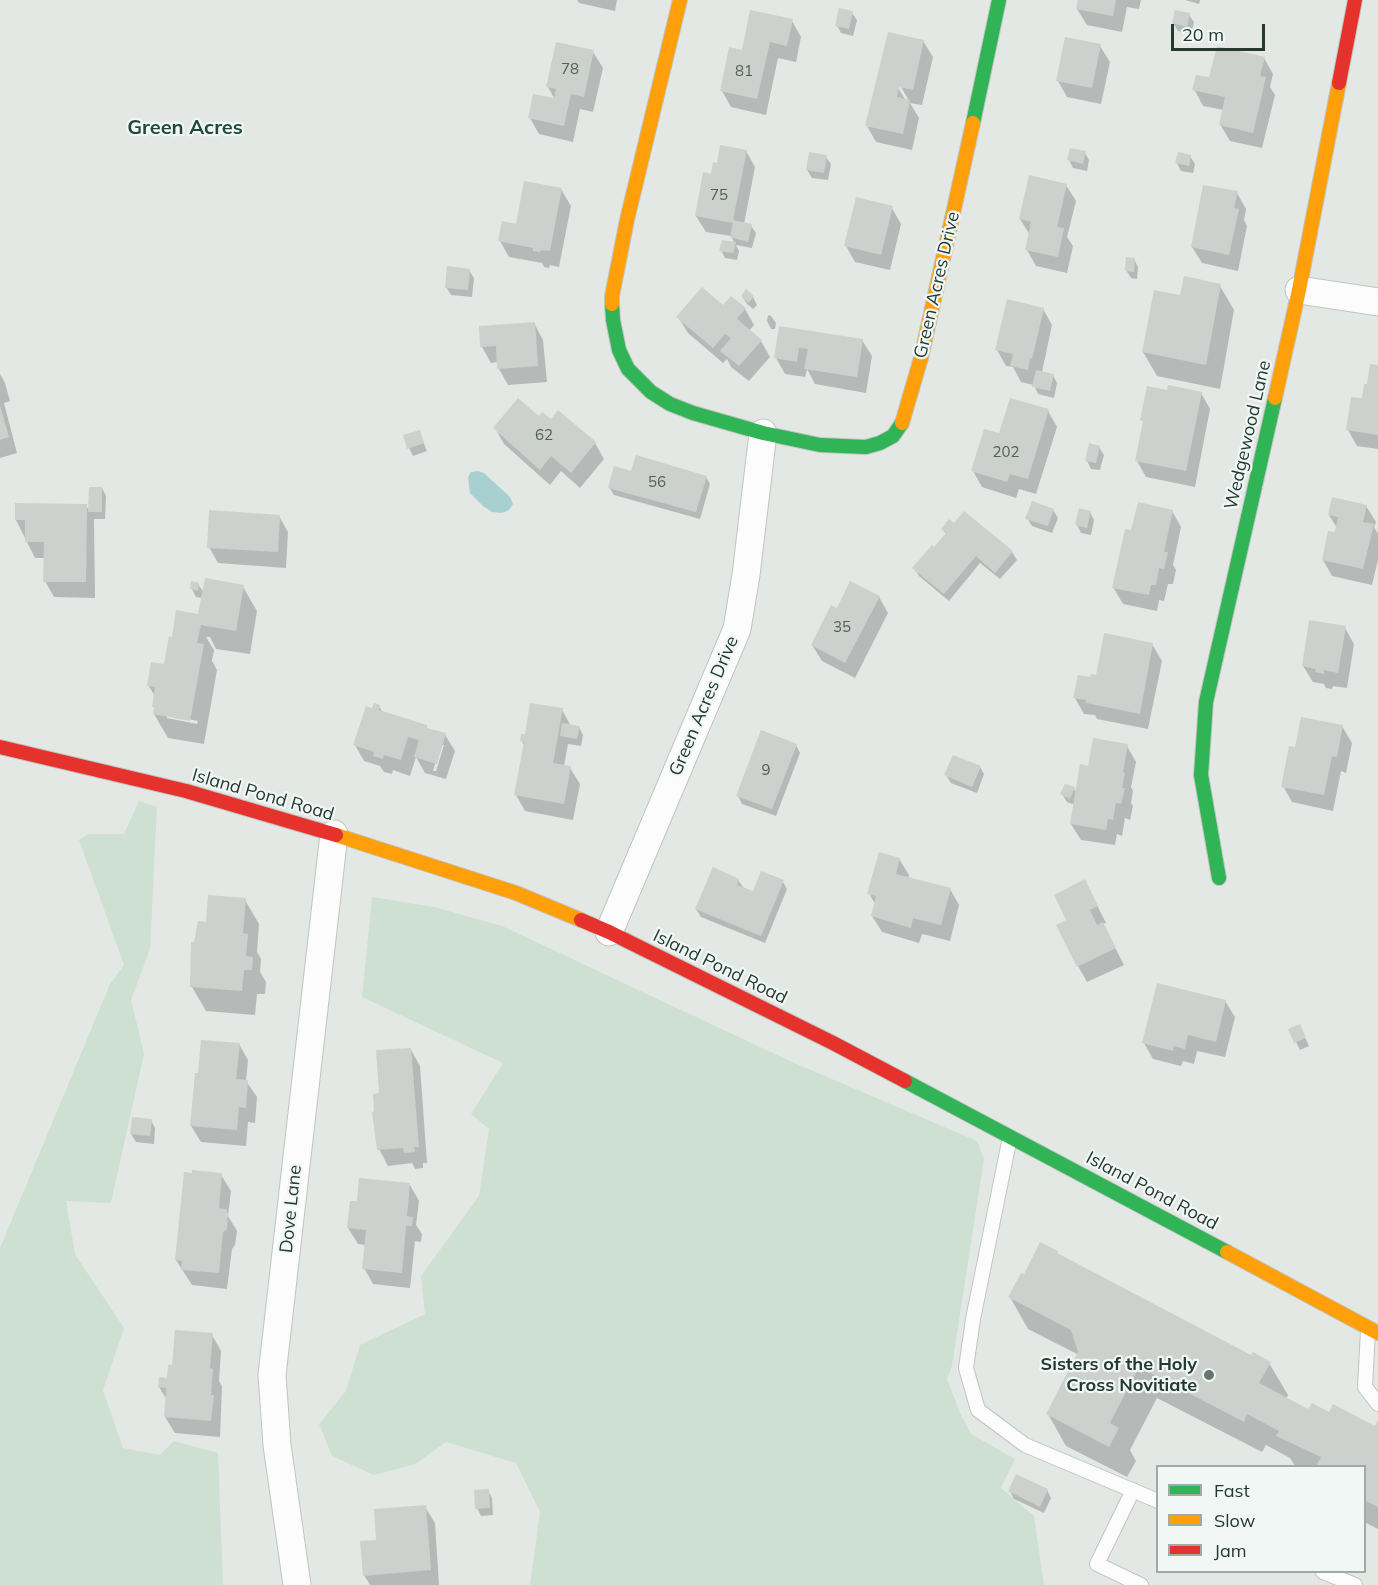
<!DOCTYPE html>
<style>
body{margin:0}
#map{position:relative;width:1378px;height:1585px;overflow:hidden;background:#e3e8e5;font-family:Mulish,sans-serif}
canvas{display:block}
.legend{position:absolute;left:1156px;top:1465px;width:210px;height:108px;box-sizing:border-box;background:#f1f7f4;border:2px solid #9faba6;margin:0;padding:8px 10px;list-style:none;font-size:18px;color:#243931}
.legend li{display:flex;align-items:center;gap:12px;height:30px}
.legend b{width:30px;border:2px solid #9faba6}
.scale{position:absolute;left:1171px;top:24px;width:94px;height:27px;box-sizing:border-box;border:3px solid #243931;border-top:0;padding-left:8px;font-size:18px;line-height:21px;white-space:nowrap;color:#243931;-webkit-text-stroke:4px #f1f7f4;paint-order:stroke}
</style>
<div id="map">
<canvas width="1378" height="1585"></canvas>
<ul class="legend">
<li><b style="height:8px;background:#30b455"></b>Fast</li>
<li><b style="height:8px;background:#ff9f0a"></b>Slow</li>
<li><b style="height:8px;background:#e5322d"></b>Jam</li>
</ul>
<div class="scale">20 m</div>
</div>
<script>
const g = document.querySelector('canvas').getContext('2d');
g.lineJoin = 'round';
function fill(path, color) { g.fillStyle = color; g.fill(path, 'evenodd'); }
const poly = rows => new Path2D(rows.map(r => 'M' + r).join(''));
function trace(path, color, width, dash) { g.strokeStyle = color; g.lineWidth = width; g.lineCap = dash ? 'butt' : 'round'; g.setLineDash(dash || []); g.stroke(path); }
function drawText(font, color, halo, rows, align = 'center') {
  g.font = font + ' Mulish,sans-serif'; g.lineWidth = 4.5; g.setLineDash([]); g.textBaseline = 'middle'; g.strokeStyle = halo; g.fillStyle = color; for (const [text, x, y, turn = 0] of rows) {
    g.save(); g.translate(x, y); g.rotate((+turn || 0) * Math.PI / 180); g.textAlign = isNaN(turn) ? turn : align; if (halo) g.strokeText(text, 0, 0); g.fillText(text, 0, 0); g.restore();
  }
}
const green = poly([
 [139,801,157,807,150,949,131,1000,144,1054,111,1203,66,1201,75,1254,124,1328,103,1390,123,1448,160,1455,174,1441,218,1453,223,1585,0,1585,0,1248,110,984,124,965,79,840,88,834,124,834],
 [372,897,434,907,502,926,792,1062,977,1141,984,1159,952,1366,947,1379,960,1413,971,1434,1015,1459,1001,1488,1034,1516,1044,1585,530,1585,540,1512,516,1463,446,1442,415,1464,374,1475,332,1456,319,1424,346,1391,360,1345,425,1314,421,1276,479,1196,489,1129,471,1114,503,1063,362,997]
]);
const water = poly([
 [478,471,484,473,510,497,513,504,509,510,502,513,492,512,483,506,470,493,468,477,471,472]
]);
const shadow = poly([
 [577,0,617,0,615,11,579,3],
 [1079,0,1141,0,1139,9,1127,7,1122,32,1087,25,1077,9],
 [1185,0,1200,0,1199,4],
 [852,13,857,20,853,36,841,33,837,25],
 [1189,15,1194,22,1191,34,1178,31,1173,23],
 [792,21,801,37,796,62,778,58,766,115,731,107,722,91,743,52],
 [889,33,923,41,933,57,922,105,910,103,919,118,912,150,876,142,867,126],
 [897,80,909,101,906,101,894,81],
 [1100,46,1110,62,1101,104,1067,97,1058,81],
 [593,52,603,68,593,112,580,109,573,142,539,134,530,118,555,100,548,87],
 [1264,58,1273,74,1270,87,1275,95,1262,148,1230,141,1220,124,1224,110,1203,106,1194,89,1210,79],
 [746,151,755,167,744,224,751,226,756,233,752,248,736,245,739,251,737,260,725,258,721,250,735,244,731,236,706,232,696,216,718,164],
 [1085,153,1089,160,1087,171,1073,168,1069,160],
 [1190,156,1195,164,1193,173,1181,171,1177,163],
 [826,157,831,164,828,180,812,178,807,170],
 [1066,185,1076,201,1067,237,1073,246,1067,273,1036,266,1027,250,1030,235,1020,219],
 [561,189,571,206,559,267,550,265,549,268,544,267,542,263,509,257,500,241],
 [1237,193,1246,209,1244,220,1247,226,1238,271,1202,263,1192,247],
 [892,208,901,224,890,270,855,262,846,246],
 [1134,259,1138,267,1137,279,1131,278,1126,270],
 [469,270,474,278,472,297,451,295,446,287],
 [1220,286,1234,310,1220,389,1157,376,1143,352,1181,297],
 [742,296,753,297,757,305,753,309,747,304],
 [723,307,745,309,754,325,749,331,761,341,770,357,749,381,731,367,727,359,723,363,688,333,678,317],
 [1043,309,1052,325,1042,372,1053,375,1057,383,1054,398,1038,394,1034,385,1021,382,1013,367,1006,366,997,350],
 [768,315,771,316,776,323,775,329,771,329,767,321],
 [534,323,543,340,547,382,508,385,499,369,498,362,491,363,482,347,480,328],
 [781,328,862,340,872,356,866,393,815,384,807,369,805,377,785,374,776,358],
 [1378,367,1378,449,1357,446,1348,430],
 [0,374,5,383,10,401,4,403,17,453,0,458],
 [1168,392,1201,393,1210,409,1195,487,1146,477,1137,461,1144,424,1142,420],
 [1048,411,1057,427,1036,494,1019,489,1016,498,982,487,973,471,1000,435],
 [539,418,551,421,595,443,604,459,580,488,561,471,550,485,504,444,495,428],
 [419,432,427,451,413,456,409,448],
 [1099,447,1104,455,1100,470,1091,469,1087,461],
 [706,477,710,484,700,519,614,495,609,487],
 [102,488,106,496,105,519,94,519,95,598,54,597,45,581,45,558,35,558,16,520,86,506,90,511],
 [1366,506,1376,522,1374,527,1378,534,1378,560,1372,585,1332,576,1323,560,1337,528,1329,515],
 [1053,510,1058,518,1052,533,1032,526,1027,518],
 [1172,511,1181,527,1173,565,1176,570,1173,584,1168,584,1164,601,1159,600,1157,611,1123,604,1113,587,1133,532],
 [1090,512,1094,520,1091,535,1081,533,1077,525],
 [965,513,1012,552,1017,560,1000,579,980,563,949,601,919,576,914,568,946,535,943,529,954,525],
 [279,516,288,532,286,568,218,563,209,547],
 [198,584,204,593,243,587,257,611,250,654,216,649,210,637,206,637,214,650,212,661,217,670,204,744,168,738,154,714,155,696,148,685,165,666,173,639,199,616,203,598,196,597,192,589],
 [167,715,198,721,197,724,167,718],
 [879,597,888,613,855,678,822,661,812,645,837,610],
 [1345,628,1354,644,1347,688,1333,686,1332,689,1326,688,1324,684,1313,682,1303,666],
 [1152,644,1162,661,1148,729,1097,719,1095,715,1084,714,1075,698,1091,679],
 [379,706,383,713,426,726,428,730,445,735,455,751,446,779,425,773,416,757,410,776,393,770,392,774,384,772,380,766,364,761,355,745,373,710],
 [441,745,444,745,436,771,433,771],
 [562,710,571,726,579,727,583,735,581,746,568,744,564,766,570,768,580,784,573,820,525,811,516,795,524,746,522,741],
 [1342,726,1352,743,1346,773,1341,771,1333,811,1292,802,1283,786,1296,748],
 [796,745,800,753,776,816,742,804,738,796],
 [1127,746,1136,762,1131,787,1133,791,1131,803,1133,806,1130,820,1125,818,1122,836,1117,834,1115,845,1081,840,1071,824,1075,805,1067,802,1062,794,1074,789,1077,793,1089,768],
 [980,767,984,774,977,793,951,783,946,775],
 [899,859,909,875,908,878,950,889,959,905,950,941,922,934,919,943,882,932,872,916,875,904,869,893],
 [738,880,743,887,753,893,783,882,787,889,765,943,701,917,696,909],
 [1085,881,1106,923,1103,924,1124,965,1087,982,1078,966,1068,921],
 [245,900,259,924,257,952,261,959,260,972,266,982,265,994,257,994,255,1015,206,1011,192,987,195,944,207,923],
 [1225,1001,1235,1017,1225,1057,1197,1051,1194,1064,1183,1061,1181,1066,1153,1059,1144,1043],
 [1290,1030,1303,1033,1309,1046,1300,1050],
 [239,1044,248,1060,246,1081,257,1097,255,1123,248,1122,246,1146,201,1142,191,1126],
 [411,1050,420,1066,427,1163,423,1163,423,1168,415,1169,412,1163,388,1166,379,1149,381,1095],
 [151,1120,155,1128,154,1144,136,1142,131,1134],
 [221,1175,231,1191,228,1216,237,1231,235,1245,232,1249,227,1289,192,1285,176,1260],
 [410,1185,419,1201,416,1225,422,1234,421,1242,415,1241,410,1288,373,1284,364,1268,366,1245,358,1244,348,1228,358,1203],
 [1057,1253,1059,1256,1251,1357,1269,1363,1288,1395,1286,1399,1309,1411,1330,1414,1375,1428,1378,1423,1378,1529,1364,1522,1364,1466,1295,1466,1290,1458,1266,1445,1262,1452,1157,1398,1130,1450,1136,1461,1127,1477,1066,1446,1048,1414,1079,1355,1028,1329,1010,1297,1024,1276],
 [212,1335,221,1351,219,1381,222,1386,220,1437,175,1433,165,1417,167,1400,159,1387,168,1379,173,1366],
 [1047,1490,1051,1498,1044,1513,1014,1499,1010,1491],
 [488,1491,492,1498,493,1515,481,1516,477,1508],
 [425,1507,435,1523,439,1585,370,1585,364,1575,378,1541]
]);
const building = poly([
 [1078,0,1116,0,1113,16,1076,9],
 [839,8,853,11,849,29,835,26],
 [750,10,793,19,787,46,770,42,757,99,720,91,729,47,742,50],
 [1175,10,1190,13,1187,27,1172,23],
 [888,32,924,40,913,90,899,87,897,97,910,100,903,134,865,126],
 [1065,37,1101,44,1092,88,1056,81],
 [556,42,594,50,584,97,571,94,564,126,528,118,533,94,554,98,556,89,546,87],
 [1217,46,1265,57,1260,76,1266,77,1253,133,1219,125,1225,97,1192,90,1196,75,1209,77],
 [720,145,747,150,733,220,752,224,748,242,730,237,733,223,695,216,703,172,711,174,713,162,717,163],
 [1070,148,1086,151,1083,164,1067,160],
 [809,152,827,155,824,173,806,170],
 [1178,152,1191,155,1189,166,1175,163],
 [1029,175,1067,184,1057,227,1064,228,1058,257,1025,250,1031,222,1019,219],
 [524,181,562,188,550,251,541,250,540,252,533,251,533,248,498,241,502,221,516,224],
 [1203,185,1238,191,1234,208,1239,209,1229,255,1191,247],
 [856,197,893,206,881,255,844,246],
 [722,240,736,242,733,253,719,251],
 [1126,257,1135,258,1134,272,1125,271],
 [447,266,470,269,468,290,445,288],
 [1184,276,1221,284,1206,365,1142,352,1154,290,1180,295],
 [702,287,723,305,731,296,746,308,737,319,762,340,739,366,720,351,731,338,725,334,713,348,676,317],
 [746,289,754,296,749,303,741,296],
 [1007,299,1044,308,1032,359,1030,358,1028,370,1010,366,1013,354,995,350],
 [535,322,538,366,497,369,496,346,480,347,479,326],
 [779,326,863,339,857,377,804,369,808,349,799,348,797,362,774,358],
 [1370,364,1378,365,1378,435,1346,430,1351,397,1362,398,1364,384,1367,384],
 [1036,370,1054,374,1050,391,1032,387],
 [1168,385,1202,392,1186,471,1135,461,1143,421,1140,420,1147,386,1167,390],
 [518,398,539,416,542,412,551,419,558,410,596,442,571,473,551,456,540,470,493,428],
 [1010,398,1049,409,1028,479,1010,474,1007,482,971,471,984,429,999,433],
 [0,406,9,437,0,440],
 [420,430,424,443,407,449,403,435],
 [1089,443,1100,446,1096,463,1085,461],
 [636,455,707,476,696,512,608,488,614,466,631,471],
 [89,487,102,487,102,512,88,512],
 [1332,497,1367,505,1363,522,1374,524,1363,569,1322,560,1328,531,1335,532,1338,517,1328,515],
 [1032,501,1054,509,1048,526,1025,519],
 [1138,502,1173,510,1164,552,1168,552,1164,569,1159,568,1156,585,1151,585,1149,595,1112,588,1125,529,1131,530],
 [15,503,87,504,86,582,43,582,44,542,25,542,25,520,15,520],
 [1079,508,1091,511,1087,528,1075,525],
 [209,510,280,515,278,552,207,548],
 [964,511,1013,551,995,573,976,556,944,594,912,568,932,545,934,547,946,533,941,529,949,519,954,523],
 [205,578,244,585,236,631,201,625,197,643,204,644,190,721,153,714,154,707,152,707,155,687,147,686,151,662,164,664,169,636,172,637,176,610,198,614],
 [191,581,199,583,198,591,190,589],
 [850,581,880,596,845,663,811,645,831,605,837,608],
 [1309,620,1346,626,1338,673,1324,670,1324,674,1315,672,1316,669,1302,666],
 [1104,633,1153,643,1140,714,1086,703,1086,700,1073,698,1078,675,1090,677,1091,674,1096,675],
 [374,703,380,705,379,710,427,725,427,728,446,733,437,764,414,757,419,740,408,737,401,760,384,755,383,759,373,756,374,752,353,745,366,706,372,708],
 [530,703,563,708,553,763,571,766,564,804,514,795,524,742,520,741,521,734,525,734],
 [1301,717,1343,725,1337,757,1332,756,1324,795,1281,787,1289,746,1295,747],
 [562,723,580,726,577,739,560,736],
 [761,730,797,744,772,809,736,796],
 [1093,738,1128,744,1123,772,1125,773,1122,788,1125,788,1121,804,1116,803,1113,820,1108,819,1106,830,1070,824,1080,764,1088,766],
 [953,755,981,766,972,787,944,775],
 [1065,784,1075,787,1070,799,1060,794],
 [879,852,900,858,896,874,951,888,941,925,913,918,911,928,871,916,876,896,867,894],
 [713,867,739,879,737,885,753,891,761,871,784,880,761,936,695,909],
 [1085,879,1098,906,1090,910,1097,925,1103,922,1116,948,1077,967,1056,925,1066,920,1054,895],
 [208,895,246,898,243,933,248,934,246,956,253,957,252,970,244,970,242,991,190,987,191,942,194,942,198,921,206,922],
 [1157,983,1226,1000,1216,1042,1188,1035,1185,1049,1174,1046,1173,1051,1142,1043],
 [1300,1024,1306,1038,1294,1043,1288,1029],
 [201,1040,240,1043,236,1079,248,1080,246,1108,239,1107,237,1130,190,1126,195,1073,198,1073],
 [411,1048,419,1147,414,1147,415,1152,404,1153,403,1148,377,1150,372,1112,374,1111,373,1094,379,1093,376,1050],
 [132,1117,152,1119,150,1136,130,1134],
 [192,1170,222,1173,219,1208,226,1209,228,1214,227,1229,223,1232,219,1273,181,1270,182,1261,175,1260,184,1172,192,1173],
 [359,1178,410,1183,407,1216,413,1217,412,1226,406,1226,402,1273,362,1269,366,1230,347,1228,350,1201,357,1201],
 [1040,1242,1058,1251,1057,1253,1251,1355,1253,1352,1271,1362,1259,1383,1308,1409,1312,1403,1329,1412,1333,1404,1375,1426,1378,1419,1378,1507,1364,1500,1364,1466,1316,1466,1321,1457,1276,1436,1279,1431,1247,1414,1244,1422,1139,1367,1110,1423,1119,1428,1109,1447,1046,1414,1078,1352,1071,1330,1008,1297,1021,1273,1024,1274],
 [175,1330,213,1333,210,1368,213,1369,211,1395,214,1395,211,1421,164,1417,166,1388,158,1387,159,1377,167,1378,168,1365,172,1365],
 [1016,1474,1048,1489,1040,1507,1008,1491],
 [489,1489,490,1508,475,1509,474,1490],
 [426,1505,431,1570,363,1576,360,1541,376,1540,374,1509]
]);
const lane = poly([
 [1010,1137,973,1319,966,1368,978,1410,1025,1445,1158,1501],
 [1368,1330,1365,1387,1378,1404],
 [1133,1490,1097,1564,1141,1585],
 [1323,1572,1355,1585]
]);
const street = poly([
 [1299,290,1378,302],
 [609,932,737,629,746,575,763,433],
 [297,1585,277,1445,272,1375,334,834]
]);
const fast = poly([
 [973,123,999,0],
 [612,304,613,320,619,350,628,369,651,392,670,404,693,413,763,433,820,445,866,447,880,443,893,436,902,423],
 [1219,878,1201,775,1206,702,1275,398],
 [905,1081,1227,1252]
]);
const slow = poly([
 [612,304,612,296,627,220,680,0],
 [1275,398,1299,290,1339,83],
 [902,423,921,358,973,123],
 [336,835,516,893,581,920],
 [1227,1252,1378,1333]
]);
const jam = poly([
 [1339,83,1355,0],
 [0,747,186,791,336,835],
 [581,920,609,932,833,1043,905,1081]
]);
const markers = [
 [1209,1375,6,"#677670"]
];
const numberNames = [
 ["78",570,69],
 ["81",744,71],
 ["75",719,195],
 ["62",544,435],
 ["202",1006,452],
 ["56",657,482],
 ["35",842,627],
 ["9",766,770]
];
const streetNames = [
 ["Green Acres Drive",937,285,-77],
 ["Wedgewood Lane",1248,435,-77],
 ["Green Acres Drive",704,706,-67],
 ["Island Pond Road",263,795,16],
 ["Island Pond Road",720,967,26],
 ["Island Pond Road",1152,1191,28],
 ["Dove Lane",291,1209,-84]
];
const poiNames = [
 ["Sisters of the Holy",1197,1365],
 ["Cross Novitiate",1197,1386]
];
const neighbourhoodNames = [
 ["Green Acres",185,128]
];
fill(green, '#cee0d2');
fill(water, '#a8d0d1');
fill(shadow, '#0003');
fill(building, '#ccd1ce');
trace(lane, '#c0c5c2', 16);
trace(street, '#c0c5c2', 29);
trace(fast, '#c0c5c2', 16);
trace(slow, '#c0c5c2', 16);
trace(jam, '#c0c5c2', 16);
trace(lane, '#fbfcfb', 14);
trace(street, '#fbfcfb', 27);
trace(fast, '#30b455', 14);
trace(slow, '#ff9f0a', 14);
trace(jam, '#e5322d', 14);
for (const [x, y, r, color] of markers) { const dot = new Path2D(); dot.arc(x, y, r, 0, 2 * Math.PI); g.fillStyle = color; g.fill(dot); trace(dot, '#f1f7f4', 2); }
drawText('15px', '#4f6059', null, numberNames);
drawText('18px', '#243931', '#f1f7f4', streetNames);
drawText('bold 18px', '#243931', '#f1f7f4', poiNames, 'right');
drawText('bold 20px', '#22483c', '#f1f7f4', neighbourhoodNames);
</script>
